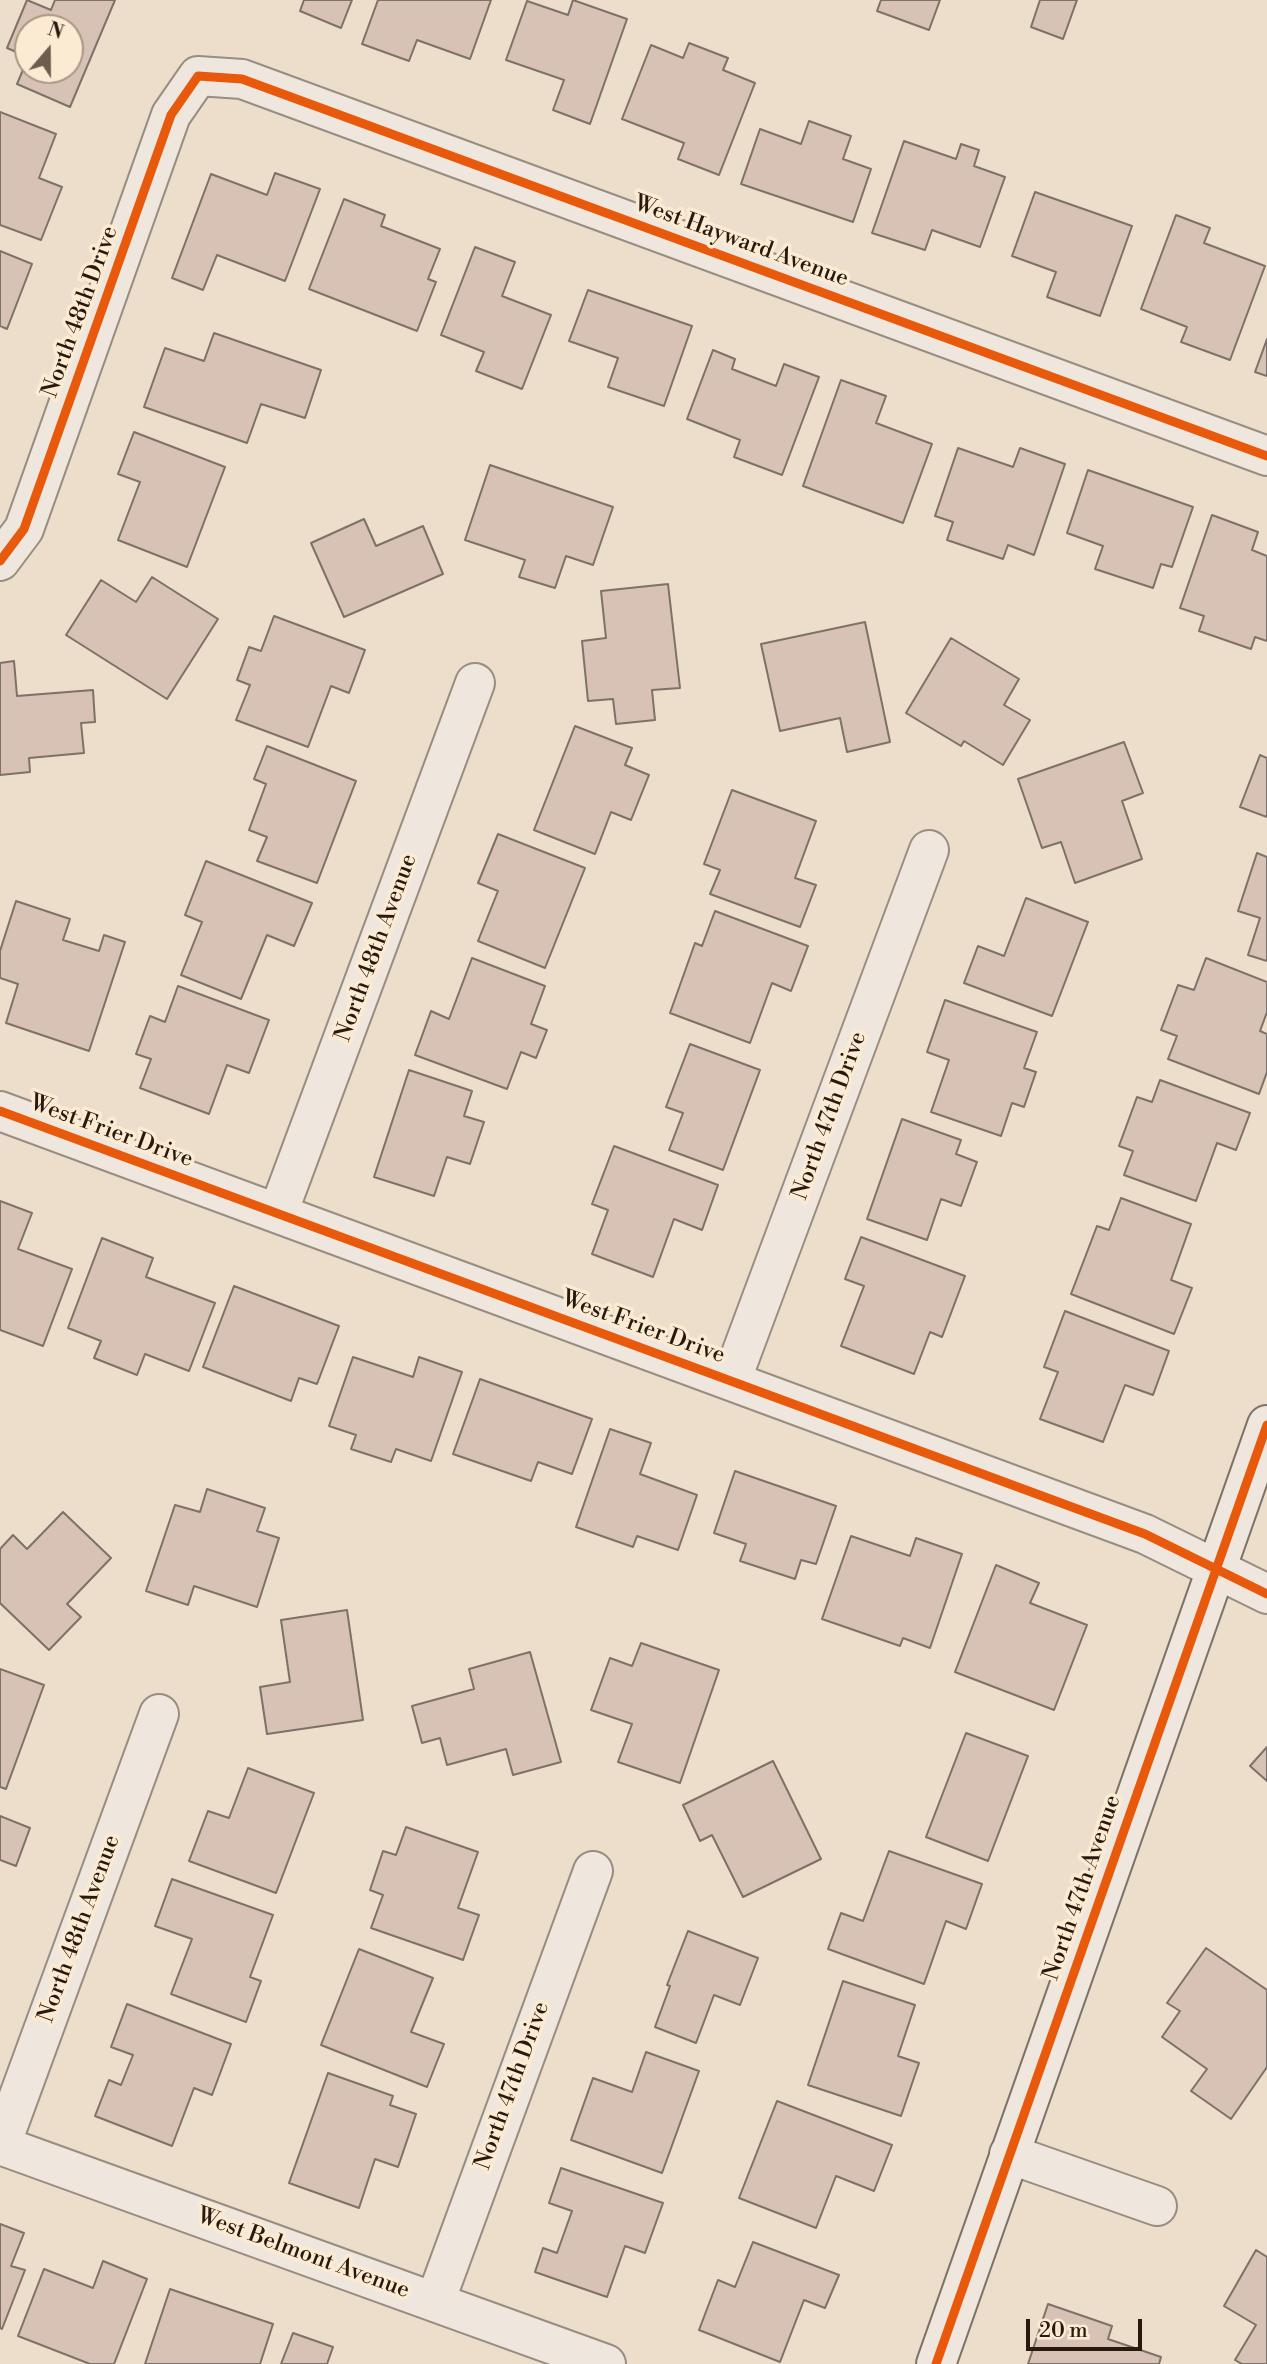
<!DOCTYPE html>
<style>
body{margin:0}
#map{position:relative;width:1267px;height:2364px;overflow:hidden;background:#ecdeca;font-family:"Libre Bodoni",serif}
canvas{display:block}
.north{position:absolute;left:14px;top:14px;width:70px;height:70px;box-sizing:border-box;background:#fcebd3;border:2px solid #a89784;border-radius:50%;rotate:20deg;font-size:19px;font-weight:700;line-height:28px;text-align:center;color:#29180d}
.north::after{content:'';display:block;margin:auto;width:24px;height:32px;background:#6d5d4f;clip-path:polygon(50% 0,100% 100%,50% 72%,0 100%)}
.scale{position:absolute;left:1026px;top:2319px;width:116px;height:32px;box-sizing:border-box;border:4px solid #29180d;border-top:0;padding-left:9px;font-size:21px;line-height:24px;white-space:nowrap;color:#29180d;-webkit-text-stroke:5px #fcebd3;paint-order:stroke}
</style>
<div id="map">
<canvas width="1267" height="2364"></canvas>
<div class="north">N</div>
<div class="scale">20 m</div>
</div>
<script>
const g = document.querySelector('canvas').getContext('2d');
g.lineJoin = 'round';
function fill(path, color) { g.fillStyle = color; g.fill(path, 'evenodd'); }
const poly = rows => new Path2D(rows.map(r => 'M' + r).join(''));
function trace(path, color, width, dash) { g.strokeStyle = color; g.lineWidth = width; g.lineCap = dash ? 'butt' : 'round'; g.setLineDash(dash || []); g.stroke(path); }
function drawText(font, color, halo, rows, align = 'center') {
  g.font = font + ' "Libre Bodoni",serif'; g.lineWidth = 7; g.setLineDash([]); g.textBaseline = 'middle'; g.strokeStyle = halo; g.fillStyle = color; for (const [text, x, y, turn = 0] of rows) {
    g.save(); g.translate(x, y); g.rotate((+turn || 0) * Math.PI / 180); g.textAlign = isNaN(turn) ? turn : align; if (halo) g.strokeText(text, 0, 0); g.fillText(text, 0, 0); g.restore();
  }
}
const building = poly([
 [27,0,51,10,55,0,115,0,70,107,17,84,28,58,28,70,70,70,70,28,28,28,28,57,7,48,27,0],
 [304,0,352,0,341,28,300,11,304,0],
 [378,0,491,0,470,59,417,40,409,61,362,44,378,0],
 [573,0,627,19,590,124,553,110,564,80,506,60,527,1,568,15,573,0],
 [881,0,940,0,929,30,877,11,881,0],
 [1040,0,1077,0,1063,39,1031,27,1040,0],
 [689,43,728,58,723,70,755,83,719,175,678,159,684,143,622,119,651,45,683,58,689,43],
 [0,112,56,134,39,178,62,187,41,240,0,225,0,112],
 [809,121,851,136,843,159,871,169,853,222,741,184,760,129,801,144,809,121],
 [904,141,956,159,961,144,979,150,974,166,1005,177,980,247,932,230,925,250,872,233,904,141],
 [275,173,320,189,285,281,217,255,203,290,172,278,211,174,267,195,275,173],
 [1035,192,1132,226,1100,316,1047,297,1056,272,1012,256,1035,192],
 [344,199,385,215,381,226,440,249,428,279,436,282,417,331,309,289,344,199],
 [1176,215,1210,228,1204,243,1265,266,1230,360,1181,342,1187,327,1141,309,1176,215],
 [475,247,515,262,502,296,551,315,522,389,476,371,484,352,441,335,475,247],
 [0,251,32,264,7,329,0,326,0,251],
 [588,290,692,326,664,406,608,387,618,358,569,341,588,290],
 [214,333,321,370,305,418,261,404,247,443,144,407,165,348,204,361,214,333],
 [1267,339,1267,376,1255,372,1267,339],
 [713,350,735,359,732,369,776,386,784,364,819,377,782,475,734,457,740,440,687,419,713,350],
 [841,380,886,396,876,423,932,444,903,523,803,486,841,380],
 [134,432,225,467,187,567,118,540,140,482,118,474,134,432],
 [958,448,1013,467,1020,448,1065,464,1034,555,1008,545,1003,559,947,540,953,522,935,516,958,448],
 [490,465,613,507,593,565,566,556,555,588,519,577,525,560,465,540,490,465],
 [1088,470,1193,507,1172,567,1161,564,1153,588,1095,569,1103,546,1067,533,1088,470],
 [1212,515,1258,532,1252,550,1267,556,1267,641,1255,637,1251,649,1199,631,1204,616,1180,608,1212,515],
 [364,519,376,546,423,526,443,574,344,617,311,543,364,519],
 [152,577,218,619,167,699,66,635,101,580,136,602,152,577],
 [668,584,680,688,652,690,655,720,616,724,613,699,588,701,582,641,606,638,601,591,668,584],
 [274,616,365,650,349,693,331,686,308,747,236,720,250,685,237,680,249,647,261,651,274,616],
 [865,622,890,742,847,752,840,718,780,731,761,644,865,622],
 [951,638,1019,679,1004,705,1030,720,1003,765,964,741,961,746,906,713,951,638],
 [14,661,17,696,93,690,95,722,81,723,84,753,29,758,30,772,0,775,0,663,14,661],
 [575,726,632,748,625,765,649,775,631,820,611,812,595,854,534,830,575,726],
 [1124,742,1143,793,1122,801,1142,859,1075,883,1061,842,1042,848,1018,779,1124,742],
 [267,746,356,781,317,883,257,861,267,837,249,830,266,784,254,779,267,746],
 [1260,755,1267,758,1267,817,1240,807,1260,755],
 [732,790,816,821,795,878,816,885,800,927,710,894,720,870,704,864,732,790],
 [498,834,585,868,545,968,478,941,498,891,478,883,498,834],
 [1257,853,1267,857,1267,961,1248,955,1260,918,1238,911,1257,853],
 [206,861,312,903,294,946,267,935,241,999,181,975,202,922,185,915,206,861],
 [1026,898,1088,922,1052,1016,964,983,978,946,1004,956,1026,898],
 [16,901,70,919,63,940,99,951,104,935,125,942,89,1051,6,1023,18,984,0,978,0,951,16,901],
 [715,911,808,946,791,991,772,983,750,1043,670,1013,695,943,702,946,715,911],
 [472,958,545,986,531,1024,547,1030,536,1058,521,1052,507,1089,415,1055,431,1011,449,1019,472,958],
 [1206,958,1267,982,1267,1012,1260,1031,1267,1034,1267,1072,1259,1094,1168,1059,1177,1036,1161,1030,1178,985,1194,990,1206,958],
 [178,986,269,1020,249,1073,227,1065,209,1114,140,1088,151,1059,136,1054,150,1016,165,1022,178,986],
 [945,1000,1037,1032,1024,1068,1036,1072,1024,1107,1012,1103,1001,1136,931,1112,949,1060,927,1052,945,1000],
 [690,1044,760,1070,723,1170,669,1150,683,1113,666,1107,690,1044],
 [409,1070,472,1091,464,1116,484,1122,470,1164,447,1157,434,1196,374,1177,409,1070],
 [1160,1080,1250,1113,1236,1150,1217,1143,1196,1201,1124,1175,1133,1151,1119,1146,1137,1097,1152,1102,1160,1080],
 [902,1119,961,1140,956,1154,977,1162,961,1206,941,1199,927,1240,867,1219,902,1119],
 [614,1146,718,1185,702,1230,674,1219,653,1277,592,1254,608,1210,592,1204,614,1146],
 [1121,1198,1191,1224,1171,1280,1192,1288,1174,1334,1071,1294,1097,1226,1109,1230,1121,1198],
 [0,1201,32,1213,18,1249,72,1269,43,1346,0,1330,0,1201],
 [861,1237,965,1276,942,1337,930,1332,914,1374,841,1346,864,1286,845,1279,861,1237],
 [102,1238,153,1258,146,1277,215,1303,189,1371,145,1354,137,1375,94,1358,101,1341,68,1328,102,1238],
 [234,1286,339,1326,317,1384,299,1378,291,1401,203,1367,234,1286],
 [1065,1311,1169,1351,1153,1395,1125,1385,1103,1442,1040,1419,1058,1372,1044,1367,1065,1311],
 [353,1357,413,1377,419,1357,462,1372,431,1461,396,1449,391,1462,351,1449,356,1435,329,1426,353,1357],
 [480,1379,592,1419,572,1474,538,1462,531,1481,453,1454,480,1379],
 [610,1429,651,1443,640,1474,697,1495,678,1550,637,1536,633,1547,576,1527,610,1429],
 [735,1471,836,1506,816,1564,801,1560,795,1579,740,1561,746,1544,714,1533,735,1471],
 [207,1489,265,1508,257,1531,279,1538,257,1607,194,1586,188,1605,146,1591,175,1505,200,1512,207,1489],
 [63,1512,111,1558,67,1604,81,1617,49,1650,0,1603,0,1549,13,1535,27,1549,63,1512],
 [851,1536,910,1556,916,1538,962,1554,930,1648,903,1638,900,1646,822,1619,851,1536],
 [996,1565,1039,1583,1030,1603,1087,1625,1054,1710,955,1672,996,1565],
 [347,1610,363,1720,267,1734,260,1687,290,1682,281,1620,347,1610],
 [641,1643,719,1670,680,1783,618,1762,632,1724,591,1710,610,1658,632,1666,641,1643],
 [530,1652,561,1762,513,1775,506,1749,447,1765,440,1738,422,1743,412,1706,474,1689,469,1669,530,1652],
 [0,1669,44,1685,6,1789,0,1787,0,1669],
 [966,1733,1028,1756,988,1861,926,1837,966,1733],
 [1267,1747,1267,1781,1250,1766,1267,1747],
 [773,1761,821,1859,743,1897,712,1835,700,1841,683,1805,773,1761],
 [248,1768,314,1793,276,1893,189,1861,208,1811,229,1818,248,1768],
 [0,1816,30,1828,16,1866,0,1860,0,1816],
 [406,1827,478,1852,458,1908,479,1915,463,1960,371,1928,383,1895,370,1890,383,1851,396,1855,406,1827],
 [889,1851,982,1884,966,1929,946,1921,924,1984,828,1949,841,1913,863,1921,889,1851],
 [172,1879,273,1915,250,1977,261,1981,246,2022,171,1994,192,1939,155,1926,172,1879],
 [688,1931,758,1958,740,2005,714,1995,696,2043,655,2027,670,1986,667,1985,688,1931],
 [1206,1948,1267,1990,1267,2067,1231,2119,1191,2091,1207,2069,1162,2037,1180,2011,1167,2003,1206,1948],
 [359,1949,433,1978,411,2032,444,2044,427,2087,321,2045,359,1949],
 [843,1981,915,2005,898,2056,919,2063,901,2116,808,2085,843,1981],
 [127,2004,231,2044,212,2095,194,2088,172,2146,95,2116,109,2080,121,2085,133,2055,111,2047,127,2004],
 [646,2052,699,2071,662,2173,571,2140,593,2078,632,2092,646,2052],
 [328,2073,393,2096,390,2105,416,2114,398,2167,375,2159,359,2208,289,2183,328,2073],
 [777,2101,892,2145,874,2191,836,2176,816,2228,739,2198,777,2101],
 [561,2168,663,2203,645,2253,625,2246,607,2297,535,2272,543,2248,557,2253,572,2211,549,2203,561,2168],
 [0,2224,24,2233,11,2266,25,2270,2,2329,0,2328,0,2224],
 [753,2242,839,2275,825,2308,804,2300,780,2362,699,2330,718,2280,735,2287,753,2242],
 [1256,2250,1267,2257,1267,2364,1242,2364,1235,2360,1256,2325,1224,2306,1256,2250],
 [103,2261,147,2279,114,2364,90,2364,18,2336,44,2269,93,2288,103,2261],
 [170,2289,273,2324,260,2364,145,2364,170,2289],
 [1048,2304,1112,2326,1108,2339,1161,2357,1159,2364,1028,2364,1048,2304],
 [293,2333,333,2347,327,2364,281,2364,293,2333]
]);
const street = poly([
 [0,561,24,529,171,115,198,76,242,79,1267,456],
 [0,1111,1145,1534,1267,1594],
 [278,1213,475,683],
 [731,1381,929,850],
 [0,2145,606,2364],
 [1,2145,159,1714],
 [1009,2154,1157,2206],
 [435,2302,593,1871]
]);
const secondary = poly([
 [936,2364,1267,1425]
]);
const cycleway = poly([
 [0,561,24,529,171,115,198,76,242,79,1267,456],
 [0,1111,1145,1534,1267,1594],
 [936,2364,1267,1425]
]);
const streetNames = [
 ["West Hayward Avenue",741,242,20],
 ["North 48th Drive",81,312,-70],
 ["North 48th Avenue",377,948,-70],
 ["North 47th Drive",830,1116,-70],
 ["West Frier Drive",111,1132,20],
 ["West Frier Drive",643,1328,20],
 ["North 47th Avenue",1083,1888,-71],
 ["North 48th Avenue",80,1929,-70],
 ["North 47th Drive",513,2086,-70],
 ["West Belmont Avenue",303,2254,20]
];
fill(building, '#d8c2b6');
trace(building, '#7c7267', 2);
trace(street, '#978d81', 42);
trace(secondary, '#7c7267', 42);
trace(street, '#efe7dd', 38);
trace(secondary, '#efe7dd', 38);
trace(cycleway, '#e8590c', 9);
drawText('23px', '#29180d', '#fcebd3', streetNames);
</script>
